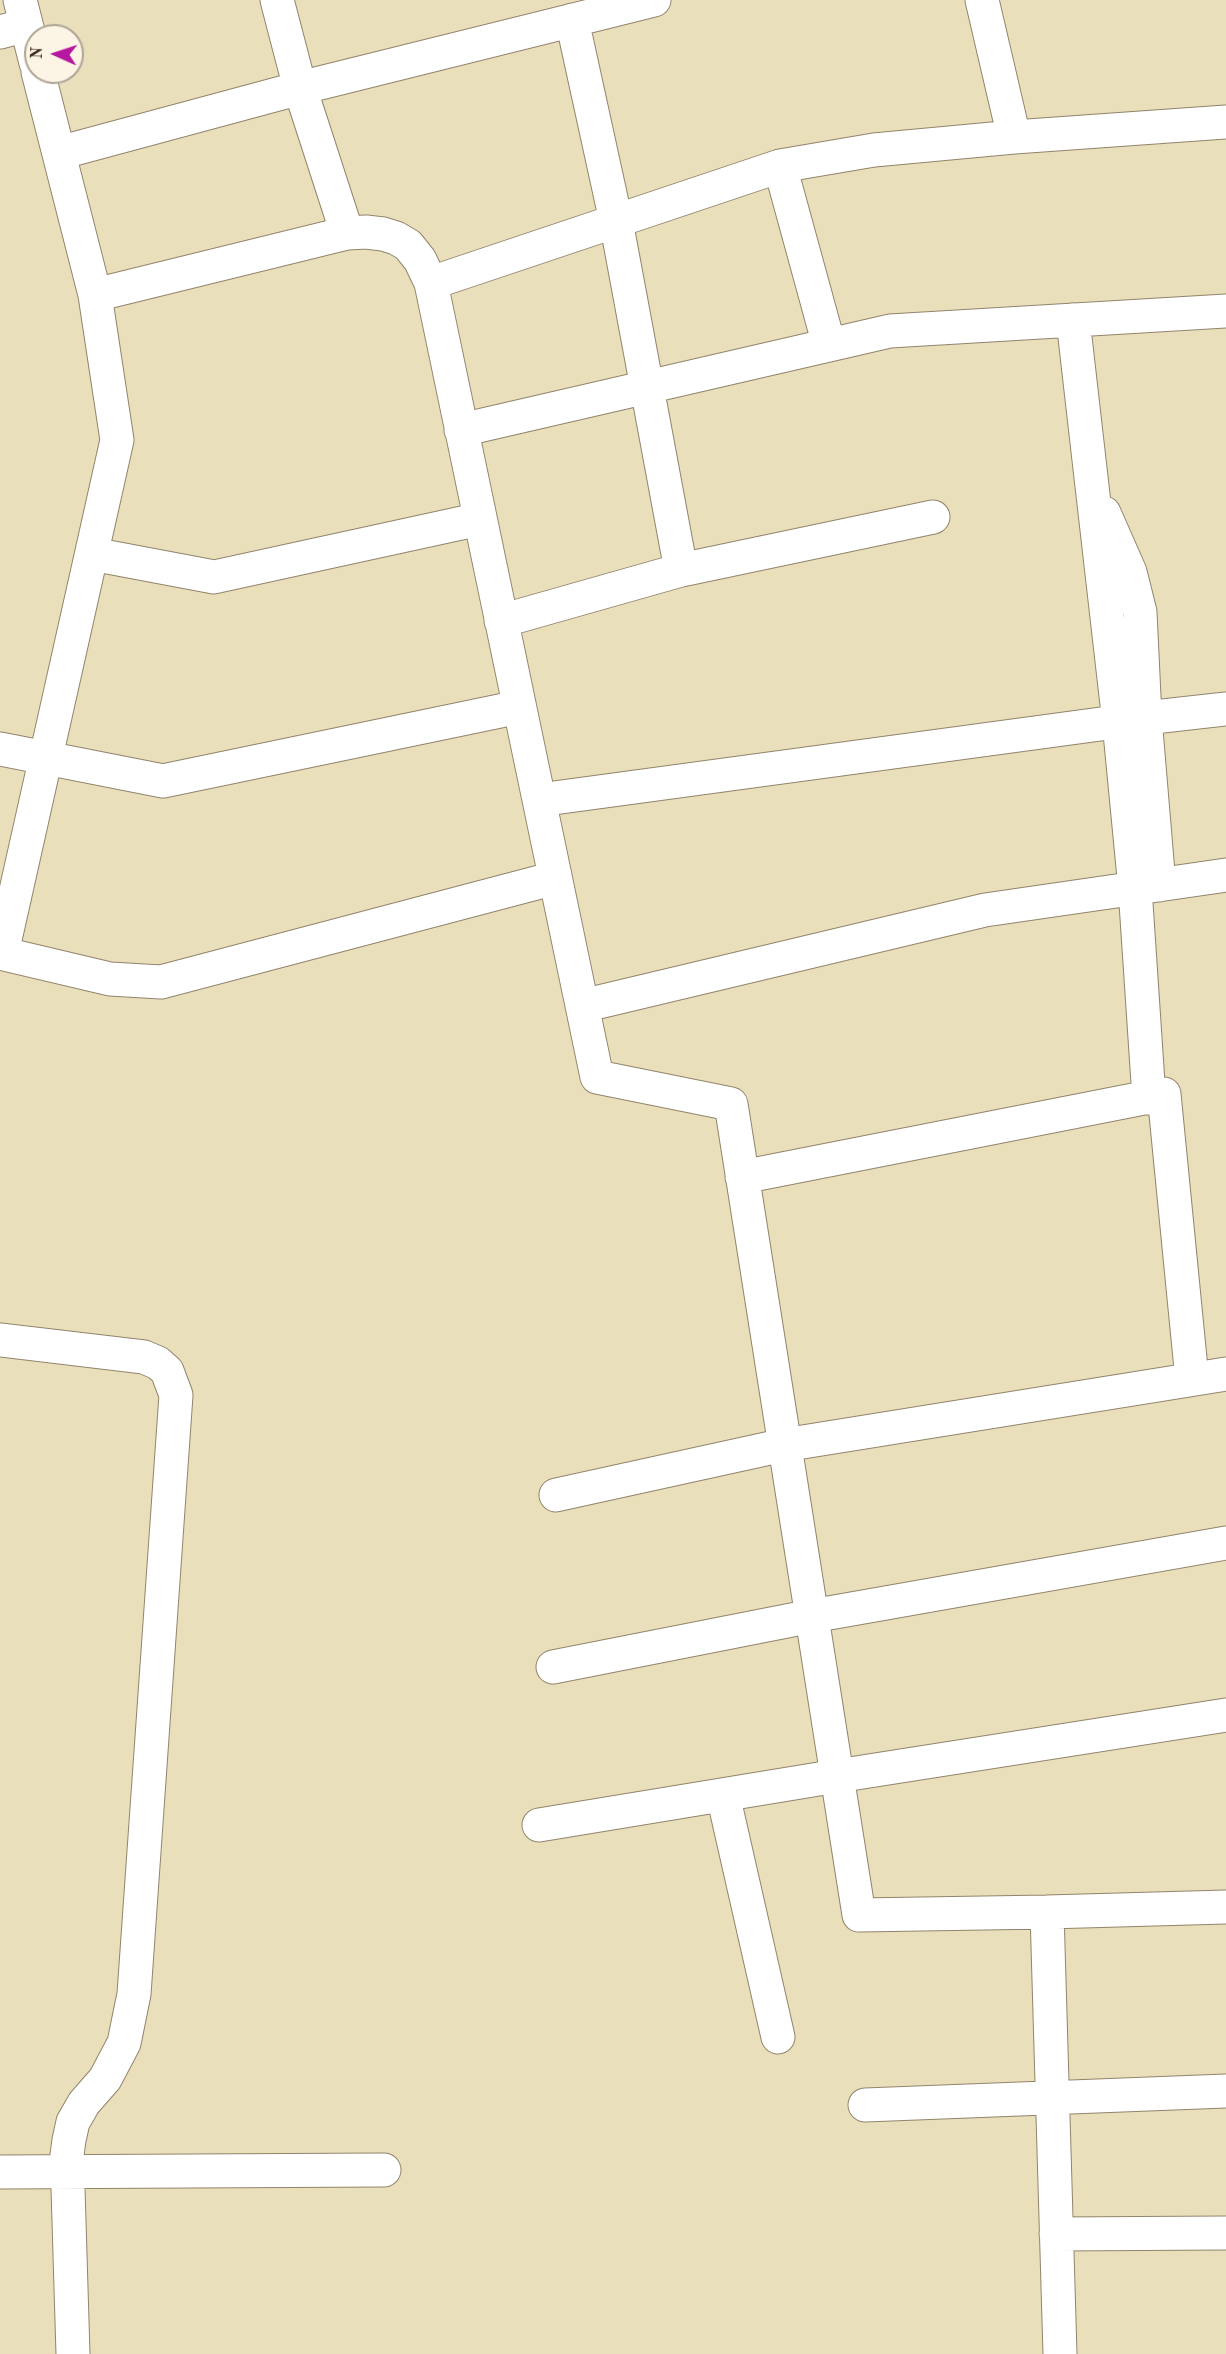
<!DOCTYPE html>
<style>
body{margin:0}
#map{position:relative;width:1226px;height:2354px;overflow:hidden;background:#e9dfbb;font-family:"Old Standard TT",serif}
canvas{display:block}
.north{position:absolute;left:24px;top:24px;width:60px;height:60px;box-sizing:border-box;background:#fcf5e5;border:2px solid #afa495;border-radius:50%;rotate:273deg;font-size:16px;font-weight:700;line-height:24px;text-align:center;color:#3b2a1e}
.north::after{content:'';display:block;margin:auto;width:21px;height:27px;background:#b5179e;clip-path:polygon(50% 0,100% 100%,50% 72%,0 100%)}
</style>
<div id="map">
<canvas width="1226" height="2354"></canvas>
<div class="north">N</div>
</div>
<script>
const g = document.querySelector('canvas').getContext('2d');
g.lineJoin = 'round';
const poly = rows => new Path2D(rows.map(r => 'M' + r).join(''));
function trace(path, color, width, dash) { g.strokeStyle = color; g.lineWidth = width; g.lineCap = dash ? 'butt' : 'round'; g.setLineDash(dash || []); g.stroke(path); }
const minor = poly([
 [20,0,36,63],
 [277,0,300,88,347,233],
 [982,0,1014,137],
 [572,20,616,221,681,570],
 [0,32,26,25],
 [59,153,300,88,654,0],
 [780,166,829,345],
 [431,283,780,166,874,150,1014,137,1226,122],
 [95,295,347,233,366,232,383,234,396,238,408,245,420,260,431,283,597,1077,731,1104,859,1915,1047,1912,1060,2354],
 [1073,320,1119,722,1135,888,1149,1098],
 [461,430,890,331,1226,311],
 [1104,513,1130,572,1140,612,1145,718,1159,885],
 [92,554,214,577,480,519],
 [501,621,681,570,933,517],
 [0,749,163,781,519,707],
 [539,800,1145,718,1226,709],
 [0,953,110,979,161,982,555,878],
 [2,953,117,440,95,295,38,72],
 [582,1006,985,910,1226,875],
 [742,1177,1164,1094,1192,1379],
 [0,1340,144,1357,158,1363,167,1371,176,1395,134,1994,124,2043,105,2079,84,2103,73,2122,69,2140,67,2155,73,2354],
 [556,1495,784,1445,1226,1374],
 [553,1667,812,1616,1226,1543],
 [723,1795,778,2037],
 [539,1825,837,1776,1226,1715],
 [1047,1912,1226,1907],
 [865,2105,1226,2091],
 [0,2172,384,2170],
 [1056,2234,1226,2233]
]);
trace(minor, '#92846c', 35);
trace(minor, '#fff', 33);
</script>
